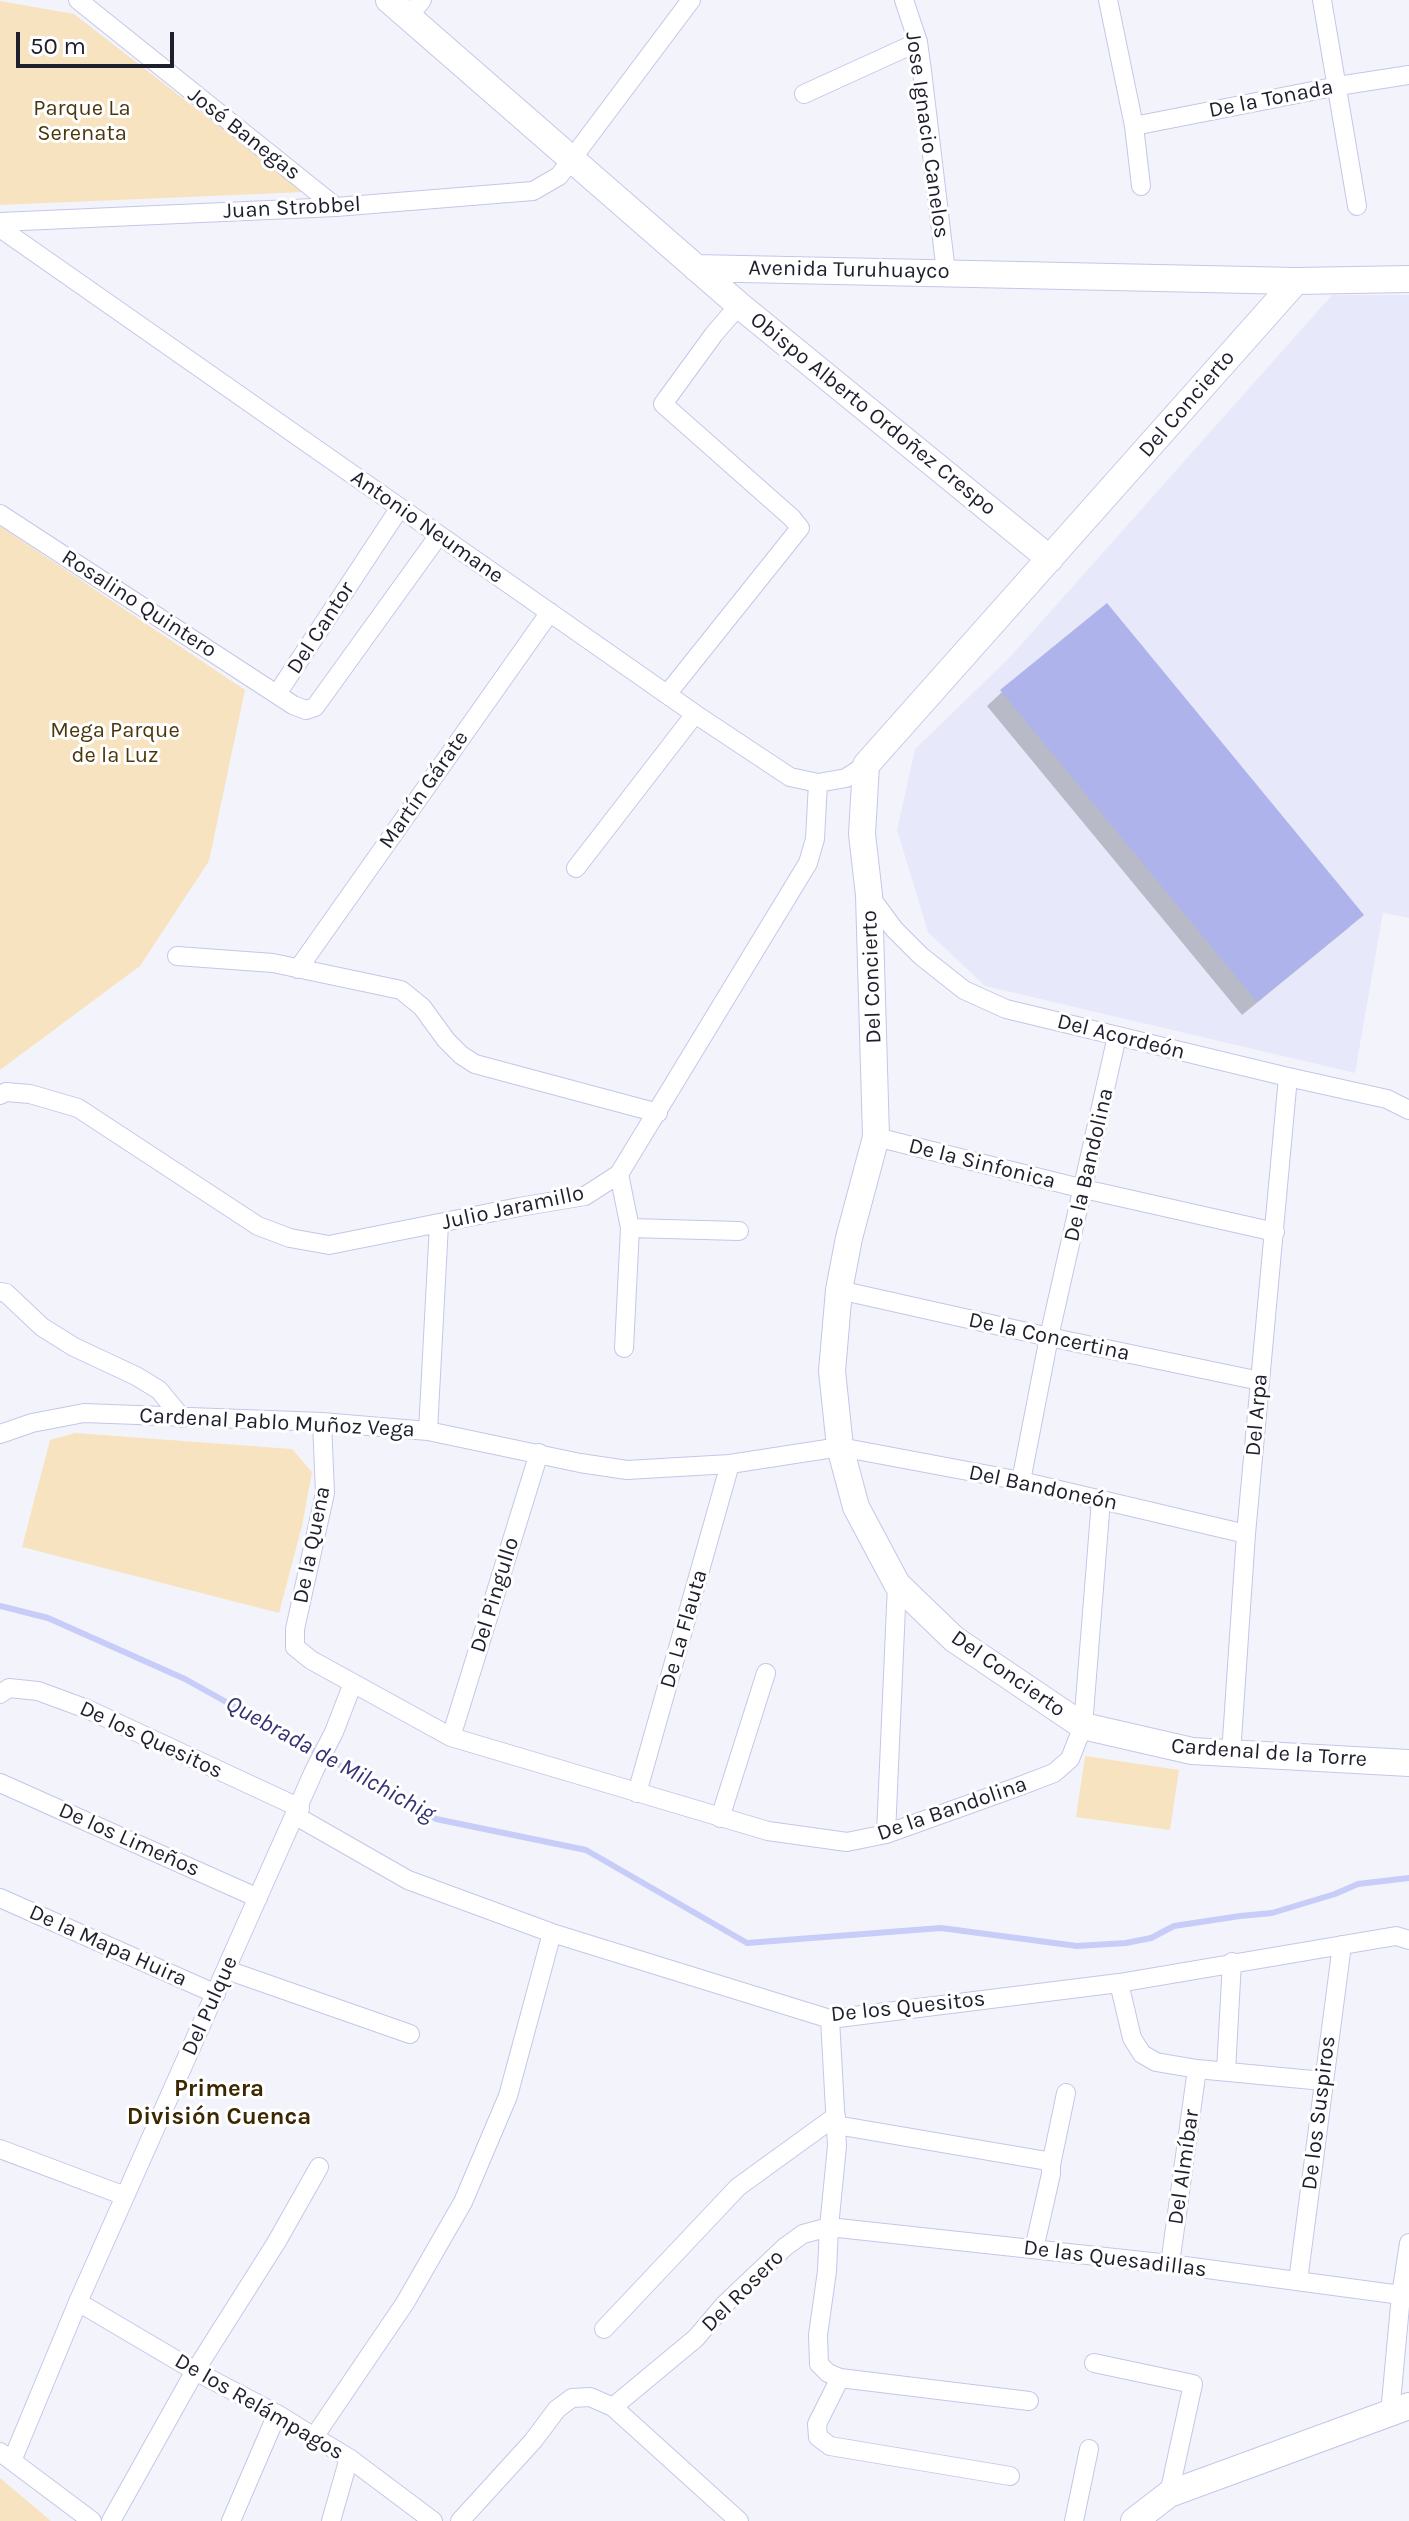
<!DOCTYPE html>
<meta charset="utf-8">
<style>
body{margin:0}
#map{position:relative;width:1409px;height:2521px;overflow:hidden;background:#f3f4fb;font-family:Karla,sans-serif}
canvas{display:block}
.scale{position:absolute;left:16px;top:32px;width:158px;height:36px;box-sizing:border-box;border:4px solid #1e1f2c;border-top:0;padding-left:10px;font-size:24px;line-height:28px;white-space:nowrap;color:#1e1f2c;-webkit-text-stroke:6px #fff;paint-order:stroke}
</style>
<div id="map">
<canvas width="1409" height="2521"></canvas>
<div class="scale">50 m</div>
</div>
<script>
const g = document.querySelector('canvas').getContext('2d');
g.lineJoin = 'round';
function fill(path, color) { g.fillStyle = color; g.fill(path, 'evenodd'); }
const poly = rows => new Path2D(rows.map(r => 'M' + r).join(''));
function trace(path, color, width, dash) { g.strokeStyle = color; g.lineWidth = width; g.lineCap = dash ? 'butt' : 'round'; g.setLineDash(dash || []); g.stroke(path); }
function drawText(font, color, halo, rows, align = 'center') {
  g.font = font + ' Karla,sans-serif'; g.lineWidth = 6; g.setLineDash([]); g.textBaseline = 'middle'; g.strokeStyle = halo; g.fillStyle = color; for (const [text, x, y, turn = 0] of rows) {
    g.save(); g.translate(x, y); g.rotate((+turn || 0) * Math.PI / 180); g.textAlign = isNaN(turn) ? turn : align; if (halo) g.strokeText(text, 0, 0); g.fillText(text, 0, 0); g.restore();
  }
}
const built = poly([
 [1332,295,1409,295,1409,918,1383,913,1355,1073,985,986,928,932,897,830,915,749,1010,657]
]);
const green = poly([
 [0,1,74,14,304,192,0,205],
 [0,526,245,690,209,861,140,966,0,1070],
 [75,1433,292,1449,312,1472,302,1526,279,1613,22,1547,50,1440],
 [1085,1756,1179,1770,1170,1830,1076,1817],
 [0,2478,51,2521,0,2521]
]);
const shadow = poly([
 [1002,692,1361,915,1347,929,1242,1015,987,706]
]);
const stream = poly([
 [0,1606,48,1618,185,1679,436,1819,586,1850,747,1943,941,1928,1077,1946,1126,1943,1151,1938,1174,1926,1240,1916,1272,1913,1335,1894,1358,1884,1409,1878]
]);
const building = poly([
 [1107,603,1364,915,1257,1002,1000,690]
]);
const street = poly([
 [78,0,336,207],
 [904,0,918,42,922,71,946,272],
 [1108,0,1134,126,1141,186],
 [1322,0,1357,206],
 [409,16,422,0],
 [804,94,918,42],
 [1134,126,1338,86,1409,75],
 [0,222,336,207,533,191,559,176,691,0],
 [0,228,695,714,790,777,818,783,846,778,866,765],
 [0,514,293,705,306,710,315,707,439,535],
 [668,693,800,528,792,518,663,404,714,334,739,305],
 [277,694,399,509],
 [576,868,695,714],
 [869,895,894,929,921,956,964,990,1006,1009,1288,1077,1387,1099,1409,1110],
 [177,956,273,963,401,990,422,1007,446,1040,461,1055,475,1064,658,1113],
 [298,969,550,612],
 [0,1095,6,1092,30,1094,78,1108,258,1226,290,1238,329,1245,519,1207,585,1196,619,1174,808,863,815,839,818,783],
 [876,1137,1084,1189,1275,1232],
 [619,1174,630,1228,624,1348],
 [630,1228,739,1231],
 [839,1290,1049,1337,1260,1381],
 [0,1292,6,1293,42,1327,74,1347,136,1376,159,1390,182,1418],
 [322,1422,325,1493,295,1629,295,1647,311,1660,451,1737,768,1831,847,1842,886,1834,1020,1786,1054,1773,1070,1759,1083,1726,1101,1500],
 [428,1431,439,1224],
 [0,1434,32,1423,84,1413,322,1422,428,1431,580,1463,627,1470,730,1464,840,1447,1021,1481,1246,1534],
 [1021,1481,1049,1337,1117,1036],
 [0,1694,9,1688,38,1691,87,1709,300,1808],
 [451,1737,539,1453],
 [1231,1754,1246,1534,1288,1077],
 [0,1783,258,1898],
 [637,1793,730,1464],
 [296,1816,408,1880,552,1933,830,2019,1119,1983,1396,1936,1409,1940],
 [720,1818,766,1673],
 [886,1834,897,1584],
 [0,1898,216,1994],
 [227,1970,410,2034],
 [1119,1983,1132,2038,1142,2054,1156,2062,1197,2069,1323,2081],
 [830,2019,837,2146,829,2227,827,2271,818,2335,819,2364,828,2373,840,2378,1029,2401],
 [1226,2071,1232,1962],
 [836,2125,1047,2161,1051,2165,1051,2174,1034,2249],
 [0,2149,125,2196],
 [1051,2165,1066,2093],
 [1170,2264,1197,2069],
 [1298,2281,1342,1945],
 [78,2302,195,2371,277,2414,314,2437,349,2458,433,2521],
 [604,2329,738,2187,836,2116],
 [1094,2363,1193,2384,1169,2494],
 [840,2378,817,2424,818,2437,830,2446,1010,2476],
 [613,2407,696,2338,724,2305,785,2247,803,2234,829,2227,1170,2264,1401,2295],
 [1390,2413,1401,2295,1409,2243],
 [314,2437,405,2303,463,2202,508,2096,552,1933],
 [0,2452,92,2521],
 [12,2461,78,2302,314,1771,334,1732,353,1683],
 [111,2521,195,2371,276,2243,319,2167],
 [231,2521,277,2414],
 [331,2521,349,2458],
 [460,2521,533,2441,557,2409,572,2398,590,2397,613,2407,739,2521],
 [1074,2521,1089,2449]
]);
const secondary = poly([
 [389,0,739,305,1050,559],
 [696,268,1296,281,1409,279],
 [1296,281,866,765,862,834,869,895,876,1137,849,1238,839,1290,832,1371,840,1447,856,1507,897,1584,954,1639,1083,1726,1192,1751,1409,1763],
 [1134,2521,1169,2494,1409,2406]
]);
const streetNames = [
 ["De la Tonada",1271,99,-11],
 ["José Banegas",244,134,38],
 ["Jose Ignacio Canelos",927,135,82],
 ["Juan Strobbel",292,208,-3],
 ["Avenida Turuhuayco",849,270,1],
 ["Del Concierto",1187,404,-49],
 ["Obispo Alberto Ordoñez Crespo",873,414,39],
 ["Antonio Neumane",427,527,35],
 ["Rosalino Quintero",139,604,33],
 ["Del Cantor",321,628,-57],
 ["Martín Gárate",424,790,-55],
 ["Del Concierto",872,977,-92],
 ["Del Acordeón",1121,1037,14],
 ["De la Sinfonica",982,1164,14],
 ["De la Bandolina",1089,1165,-77],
 ["Julio Jaramillo",513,1208,-12],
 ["De la Concertina",1049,1337,12],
 ["Del Arpa",1257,1415,-85],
 ["Cardenal Pablo Muñoz Vega",277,1423,3],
 ["Del Bandoneón",1043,1488,12],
 ["De la Quena",312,1545,-79],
 ["Del Pingullo",495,1595,-73],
 ["De La Flauta",684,1629,-74],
 ["Del Concierto",1008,1674,35],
 ["De los Quesitos",151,1740,25],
 ["Cardenal de la Torre",1269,1753,4],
 ["De la Bandolina",952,1809,-19],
 ["De los Limeños",129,1840,24],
 ["De la Mapa Huira",108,1946,24],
 ["Del Pulque",210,2006,-66],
 ["De los Quesitos",908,2007,-6],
 ["De los Suspiros",1319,2113,-83],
 ["Del Almíbar",1184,2167,-82],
 ["De las Quesadillas",1115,2259,7],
 ["Del Rosero",743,2291,-45],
 ["De los Relámpagos",259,2407,30]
];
const parkNames = [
 ["Parque La",82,109],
 ["Serenata",82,134],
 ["Mega Parque",115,731],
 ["de la Luz",115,756]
];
const waterNames = [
 ["Quebrada de Milchichig",330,1759,29]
];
const neighbourhoodNames = [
 ["Primera",219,2089],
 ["División Cuenca",219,2117]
];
fill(built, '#e7e9fa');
fill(green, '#f7e3c0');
fill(shadow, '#0003');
trace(stream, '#c7ccf9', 6);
fill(building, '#aeb4eb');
trace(street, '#c3c7e8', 20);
trace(secondary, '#c3c7e8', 28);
trace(street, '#fff', 18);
trace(secondary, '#fff', 26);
drawText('22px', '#1e1f2c', '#fff', streetNames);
drawText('22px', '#4c370b', '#fff', parkNames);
drawText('italic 24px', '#333273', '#fff', waterNames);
drawText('bold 24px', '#3b2800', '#fff', neighbourhoodNames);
</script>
